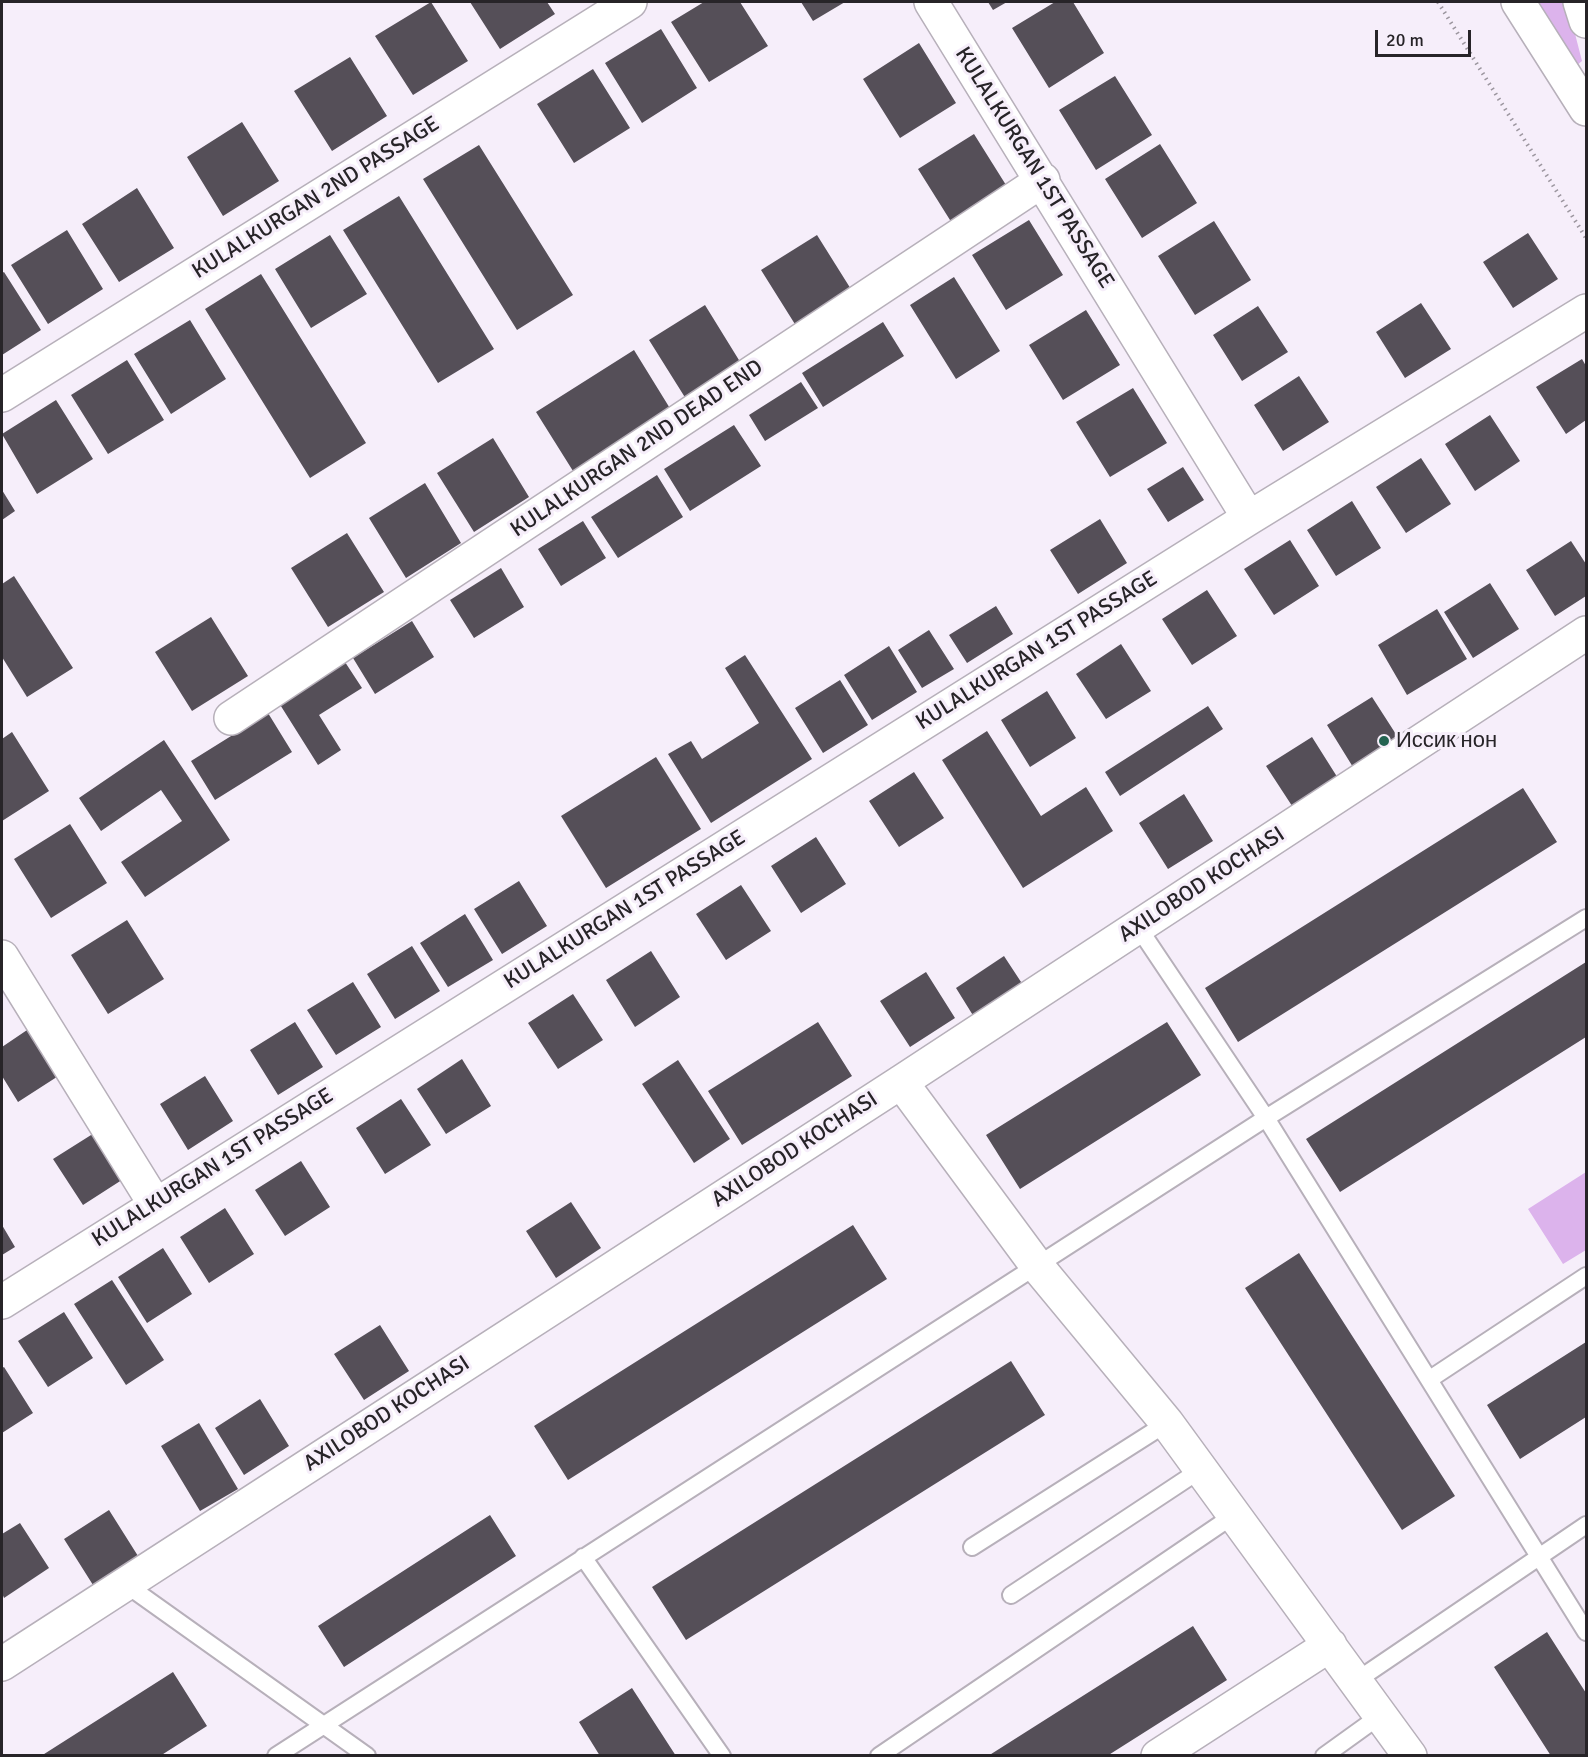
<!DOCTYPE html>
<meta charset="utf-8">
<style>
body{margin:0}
#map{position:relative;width:1588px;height:1757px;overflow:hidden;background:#f6eefa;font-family:Signika,sans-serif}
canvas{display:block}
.frame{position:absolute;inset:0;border:3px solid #272428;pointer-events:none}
.scale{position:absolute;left:1375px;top:30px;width:96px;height:27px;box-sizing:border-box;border:3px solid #272428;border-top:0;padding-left:8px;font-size:18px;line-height:21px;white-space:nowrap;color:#272428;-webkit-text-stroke:4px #f6eefa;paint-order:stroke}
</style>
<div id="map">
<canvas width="1588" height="1757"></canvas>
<div class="frame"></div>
<div class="scale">20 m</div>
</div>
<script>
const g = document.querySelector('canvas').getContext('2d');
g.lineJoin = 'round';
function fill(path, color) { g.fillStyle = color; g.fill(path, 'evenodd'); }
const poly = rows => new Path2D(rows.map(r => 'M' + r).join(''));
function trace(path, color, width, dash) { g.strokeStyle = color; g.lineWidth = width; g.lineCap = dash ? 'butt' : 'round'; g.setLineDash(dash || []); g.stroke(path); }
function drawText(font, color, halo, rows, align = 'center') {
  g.font = font + ' Signika,sans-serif'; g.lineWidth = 6; g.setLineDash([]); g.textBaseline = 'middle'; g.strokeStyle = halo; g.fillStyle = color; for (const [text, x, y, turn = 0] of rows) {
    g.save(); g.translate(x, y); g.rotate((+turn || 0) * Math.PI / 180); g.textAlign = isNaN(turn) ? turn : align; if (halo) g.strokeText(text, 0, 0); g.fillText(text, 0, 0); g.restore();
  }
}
const green = poly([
 [1535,2,1562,2,1573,26,1582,61,1576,66],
 [1586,1172,1586,1250,1563,1264,1528,1209]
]);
const building = poly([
 [431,2,468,61,413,95,375,36],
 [470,2,547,2,555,14,500,49],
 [704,2,740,2,768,46,709,82,671,22],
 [801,2,845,2,813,21],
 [988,2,1007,2,993,10],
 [1055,2,1073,2,1104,53,1049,88,1012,28],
 [661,29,697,88,642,123,605,63],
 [919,43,956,103,900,138,863,79],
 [350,57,387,116,332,151,294,91],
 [593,69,630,128,574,163,537,104],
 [1115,76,1152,135,1096,170,1059,110],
 [242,122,279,181,223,216,187,157],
 [974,134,1011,193,955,228,918,169],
 [1160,144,1197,203,1142,238,1105,179],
 [479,145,573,295,517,330,423,179],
 [137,188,174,248,119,282,82,224],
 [399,196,494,349,438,383,343,230],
 [1029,220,1063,275,1006,310,972,255],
 [1214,221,1251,280,1195,315,1158,256],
 [67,230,103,289,48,324,11,265],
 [1528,233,1558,279,1513,308,1483,262],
 [330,235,367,294,311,328,275,269],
 [817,235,854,294,798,329,761,270],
 [4,272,41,330,2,355,2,273],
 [261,274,366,443,310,478,205,309],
 [954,277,1000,351,956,379,910,305],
 [1421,303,1451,349,1405,378,1376,332],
 [705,305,742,365,686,399,649,340],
 [1258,306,1288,352,1242,381,1213,335],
 [1086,310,1120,365,1063,400,1029,345],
 [190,320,226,379,171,414,134,354],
 [883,322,904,356,823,407,802,373],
 [634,350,671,410,573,471,536,412],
 [1582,359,1586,366,1586,420,1566,434,1536,387],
 [127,360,164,420,108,454,71,395],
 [1299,376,1329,422,1283,451,1254,405],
 [801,382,818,408,765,441,749,415],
 [1133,388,1167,443,1110,477,1076,422],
 [56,400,93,459,37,494,2,434],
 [1490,415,1520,461,1475,491,1445,444],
 [734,425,761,466,690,511,664,469],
 [493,438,529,497,474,532,437,473],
 [1421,458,1451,504,1406,533,1376,487],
 [1183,467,1204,500,1168,522,1147,489],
 [657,475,683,517,618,558,591,517],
 [425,483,461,543,406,578,369,518],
 [2,490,15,511,2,520],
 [1352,501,1381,548,1336,576,1307,530],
 [1100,519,1127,563,1078,594,1050,550],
 [583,521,606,558,561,586,538,549],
 [347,533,384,592,328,627,291,568],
 [1290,540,1319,586,1274,615,1244,569],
 [1571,541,1586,564,1586,596,1555,616,1526,570],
 [501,568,524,607,474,638,450,600],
 [14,576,73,668,27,697,2,657,2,584],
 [1490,583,1519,629,1473,658,1444,612],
 [1207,590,1237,636,1192,665,1162,619],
 [996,606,1013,634,967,663,949,635],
 [1437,609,1467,659,1407,695,1378,645],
 [211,617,248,676,192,711,155,652],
 [412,621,434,657,375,694,353,658],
 [929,630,954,669,922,688,898,650],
 [1121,644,1151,691,1106,719,1076,674],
 [889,646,917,692,872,720,844,675],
 [745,655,812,759,711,823,668,754,691,741,702,759,759,723,725,668],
 [345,662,362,688,319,715,341,750,318,765,279,703],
 [840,680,868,725,823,753,795,708],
 [1047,691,1076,738,1030,767,1001,720],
 [1372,697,1401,742,1356,772,1327,725],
 [1208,706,1223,729,1120,796,1105,772],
 [268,713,292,752,215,800,191,761],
 [987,731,1041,816,1086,787,1113,831,1023,888,942,760],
 [12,732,49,791,2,821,2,739],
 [1312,737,1341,783,1296,812,1266,766],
 [164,740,230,840,145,897,121,862,182,821,161,790,101,831,79,798],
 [656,757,701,829,606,888,561,816],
 [914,772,944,818,899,847,869,801],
 [1523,788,1557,842,1238,1042,1205,988],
 [1184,794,1213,841,1168,869,1139,823],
 [70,824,107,883,51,918,14,859],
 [816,837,846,884,801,913,771,866],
 [519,881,547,926,502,954,474,909],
 [741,885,771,931,726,960,696,914],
 [465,914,493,960,448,987,420,943],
 [127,920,164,979,108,1014,71,955],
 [412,946,440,991,395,1019,367,974],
 [651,951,680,997,635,1027,606,980],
 [1004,956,1023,985,974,1017,956,988],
 [1586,962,1586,1037,1340,1192,1306,1139],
 [926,972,955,1018,910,1047,880,1001],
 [353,982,381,1027,336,1055,307,1010],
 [573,994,603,1040,558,1069,528,1023],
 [295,1022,323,1067,278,1095,250,1050],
 [818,1022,852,1076,742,1145,708,1091],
 [1167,1022,1201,1075,1020,1189,986,1135],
 [33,1026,63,1073,18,1102,2,1076,2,1047],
 [462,1059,491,1106,446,1134,417,1089],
 [678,1060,730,1139,694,1163,642,1084],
 [205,1076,233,1121,188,1150,160,1104],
 [401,1099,431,1145,385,1174,356,1128],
 [99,1130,128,1176,83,1205,53,1159],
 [301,1161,330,1207,285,1236,255,1190],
 [571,1202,601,1248,556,1278,526,1231],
 [225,1208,254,1254,209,1283,180,1237],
 [2,1225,15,1247,2,1255],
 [853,1225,887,1279,568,1480,534,1426],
 [163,1248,192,1294,147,1323,118,1277],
 [1299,1253,1455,1496,1402,1530,1245,1288],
 [112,1280,164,1360,126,1385,74,1304],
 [64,1312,93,1358,48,1387,18,1341],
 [380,1325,409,1371,364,1400,334,1354],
 [1586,1342,1586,1417,1520,1459,1487,1405],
 [1011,1361,1045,1415,686,1640,652,1587],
 [4,1367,33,1413,2,1433,2,1368],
 [260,1399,289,1446,244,1475,215,1428],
 [199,1423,238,1489,200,1511,161,1446],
 [109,1510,138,1556,93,1585,64,1539],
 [490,1515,516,1556,344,1667,318,1626],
 [20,1523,49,1568,4,1598,2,1593,2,1534],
 [1193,1626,1227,1680,1107,1756,988,1756],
 [1547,1632,1586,1693,1586,1756,1551,1756,1494,1667],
 [173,1672,207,1726,160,1756,41,1756],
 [632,1688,676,1756,600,1756,579,1722]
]);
const path = poly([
 [1438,2,1586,238]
]);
const service = poly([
 [1138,927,1266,1118,1586,1632],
 [1430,1379,1586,1276],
 [972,1547,1167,1423],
 [583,1557,722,1756],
 [124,1583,367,1756],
 [1011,1595,1200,1470],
 [1356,1681,1586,1525],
 [276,1756,1266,1118,1586,918],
 [879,1756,1234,1515],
 [1324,1756,1381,1715]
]);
const minor = poly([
 [931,2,1249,518],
 [2,395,630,2],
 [231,718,1043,180],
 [2,957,155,1204],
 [901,1082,1037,1266,1167,1423,1410,1756],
 [2,1302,1249,518,1586,311],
 [2,1664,901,1082,1586,633],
 [1158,1756,1330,1645]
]);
const tertiary = poly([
 [1518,2,1586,109]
]);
const primary = poly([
 [1580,2,1586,21]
]);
const markers = [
 [1384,741,6,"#246351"]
];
const streetNames = [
 ["KULALKURGAN 1ST PASSAGE",1034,168,58],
 ["KULALKURGAN 2ND PASSAGE",316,198,-32],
 ["KULALKURGAN 2ND DEAD END",637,449,-34],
 ["KULALKURGAN 1ST PASSAGE",1037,651,-32],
 ["AXILOBOD KOCHASI",1202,885,-33],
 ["KULALKURGAN 1ST PASSAGE",625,910,-32],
 ["AXILOBOD KOCHASI",795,1150,-33],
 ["KULALKURGAN 1ST PASSAGE",213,1168,-32],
 ["AXILOBOD KOCHASI",387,1414,-33]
];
const poiNames = [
 ["Иссик нон",1396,741]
];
fill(green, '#dcb3ec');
fill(building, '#554f58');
trace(service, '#b7b0ba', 20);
trace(minor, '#b7b0ba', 36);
trace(tertiary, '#b7b0ba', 36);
trace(primary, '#b7b0ba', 36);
trace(path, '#9c969f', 4, [1.5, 4.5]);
trace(service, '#fff', 16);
trace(minor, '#fff', 33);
trace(tertiary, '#fff', 33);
trace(primary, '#fff', 33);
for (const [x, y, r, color] of markers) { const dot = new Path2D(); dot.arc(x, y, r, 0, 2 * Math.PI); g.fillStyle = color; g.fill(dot); trace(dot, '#f6eefa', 2); }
drawText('22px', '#272428', '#f6eefa', streetNames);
drawText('22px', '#272428', '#f6eefa', poiNames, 'left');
</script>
